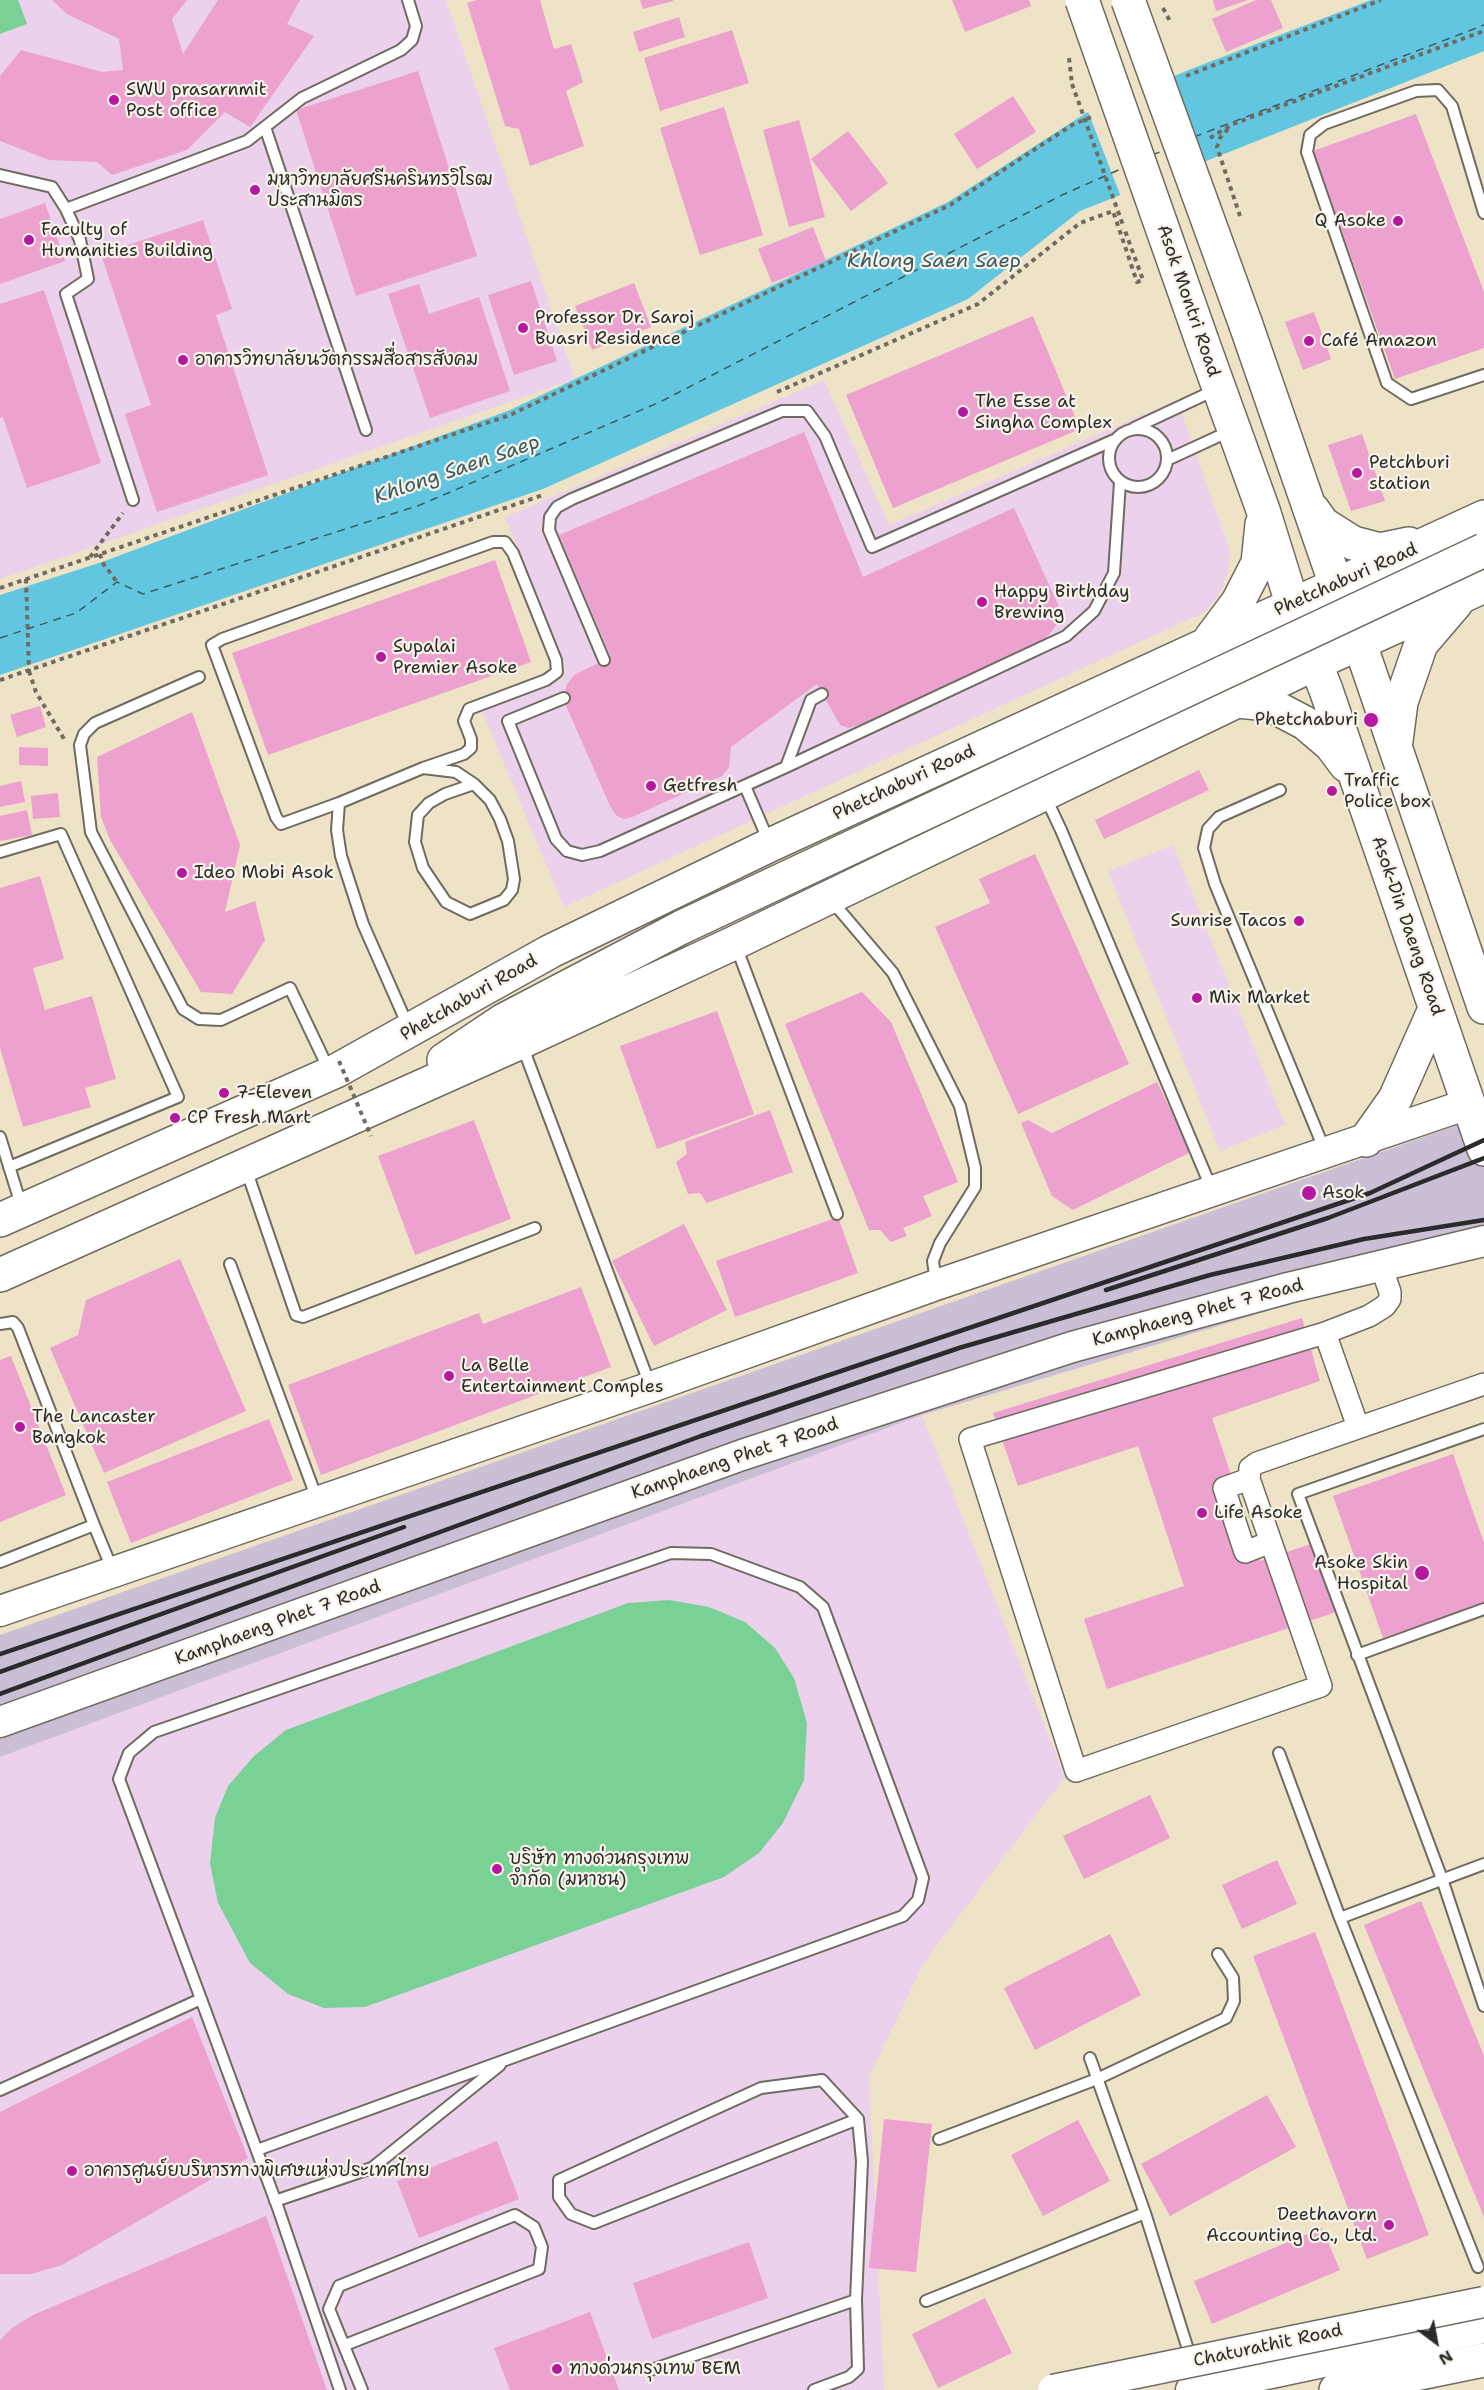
<!DOCTYPE html>
<meta charset="utf-8">
<style>
body{margin:0}
#map{position:relative;width:1484px;height:2390px;overflow:hidden;background:#eee3c6;font-family:"Shantell Sans",sans-serif}
canvas{display:block}
.north{position:absolute;left:1406px;top:2312px;width:60px;height:60px;-webkit-text-stroke:4px #f7f3e8;paint-order:stroke;rotate:148deg;font-size:16px;font-weight:700;line-height:24px;text-align:center;color:#2b2b2b}
.north::after{content:'';display:block;margin:auto;width:21px;height:27px;background:#2b2b2b;clip-path:polygon(50% 0,100% 100%,50% 72%,0 100%)}
</style>
<div id="map">
<canvas width="1484" height="2390"></canvas>
<div class="north">N</div>
</div>
<script>
const g = document.querySelector('canvas').getContext('2d');
g.lineJoin = 'round';
function fill(path, color) { g.fillStyle = color; g.fill(path, 'evenodd'); }
const poly = rows => new Path2D(rows.map(r => 'M' + r).join(''));
function trace(path, color, width, dash) { g.strokeStyle = color; g.lineWidth = width; g.lineCap = dash ? 'butt' : 'round'; g.setLineDash(dash || []); g.stroke(path); }
function drawText(font, color, halo, rows, align = 'center') {
  g.font = font + ' "Shantell Sans","Playpen Sans Thai",sans-serif'; g.lineWidth = 4.5; g.setLineDash([]); g.textBaseline = 'middle'; g.strokeStyle = halo; g.fillStyle = color; for (const [text, x, y, turn = 0] of rows) {
    g.save(); g.translate(x, y); g.rotate((+turn || 0) * Math.PI / 180); g.textAlign = isNaN(turn) ? turn : align; if (halo) g.strokeText(text, 0, 0); g.fillText(text, 0, 0); g.restore();
  }
}
const built = poly([
 [0,0,446,0,575,379,0,579],
 [824,380,889,525,1177,400,1230,551,1228,573,1218,596,1205,612,564,907,482,711,562,679,565,673,565,665,505,517],
 [1173,845,1285,1125,1220,1151,1108,871],
 [922,1415,1065,1777,924,1962,869,2077,884,2390,0,2390,0,1757]
]);
const industrial = poly([
 [1484,1116,1484,1246,922,1415,0,1757,0,1635]
]);
const green = poly([
 [0,0,18,0,27,24,0,34],
 [669,1600,709,1607,745,1622,775,1648,794,1678,807,1723,804,1780,783,1823,759,1853,724,1877,365,2007,324,2008,288,1994,250,1963,218,1903,210,1863,215,1818,228,1786,254,1756,286,1730,628,1603]
]);
const water = poly([
 [1371,0,1484,0,1484,51,1080,211,968,299,543,489,0,675,0,595,102,562,510,410,948,202,1086,113,1191,69]
]);
const pier = poly([
 [1173,73,1206,164,1121,197,1087,109]
]);
const ferry = poly([
 [1194,137,1484,25],
 [1152,155,1165,150],
 [0,638,76,613,117,582,143,594,420,505,660,402,1062,195,1123,168]
]);
const building = poly([
 [52,0,187,0,172,19,183,54,218,0,300,0,287,24,314,36,250,127,225,112,187,150,112,175,97,162,49,160,0,141,0,76,21,50,102,72,123,70,119,39,67,14],
 [477,0,540,0,554,49,571,44,583,82,566,91,584,146,530,166,519,129,505,126,467,3],
 [640,0,673,0,673,1,643,9],
 [952,0,1029,0,1031,6,965,32],
 [1213,0,1248,0,1216,11],
 [1256,0,1271,0,1283,28,1226,52,1212,19],
 [679,17,685,37,639,52,633,32],
 [732,30,749,83,660,111,644,58],
 [418,71,477,256,356,296,296,110],
 [1013,96,1036,132,977,169,954,134],
 [724,107,763,235,700,255,660,128],
 [1416,114,1484,292,1484,348,1395,379,1313,151],
 [799,120,825,217,789,227,763,130],
 [848,131,888,183,851,211,811,159],
 [45,203,65,261,0,284,0,219],
 [203,220,232,309,216,315,268,475,157,512,125,414,151,405,101,254],
 [813,227,826,261,772,283,758,249],
 [531,281,557,361,514,375,488,295],
 [634,283,651,327,592,350,575,306],
 [419,284,429,314,479,297,510,391,430,418,388,294],
 [44,290,101,463,27,488,3,417,0,418,0,304],
 [1314,312,1331,359,1303,370,1285,322],
 [1033,316,1080,429,893,508,846,395],
 [804,432,863,577,1014,508,1060,609,1059,622,1045,639,860,725,848,728,840,725,817,684,731,747,729,767,722,776,632,817,624,819,617,816,611,808,564,701,566,686,574,675,611,657,559,535],
 [1362,434,1385,501,1351,511,1328,445],
 [495,560,531,662,268,755,232,653],
 [40,706,46,727,17,737,10,715],
 [192,712,240,845,225,912,255,901,265,940,232,994,201,992,110,840,101,817,97,757],
 [19,747,48,748,48,766,19,765],
 [1199,770,1209,790,1104,839,1095,820],
 [21,781,25,802,0,807,0,786],
 [58,793,60,817,33,819,31,796],
 [27,810,32,835,0,841,0,816],
 [1035,854,1129,1064,1018,1114,935,927,990,903,979,879],
 [40,876,64,959,33,968,45,1010,92,996,116,1079,85,1088,91,1107,23,1127,0,1048,0,888],
 [862,992,891,1022,958,1182,923,1196,932,1216,903,1228,907,1236,891,1242,880,1230,869,1230,785,1024],
 [717,1011,754,1114,657,1149,620,1046],
 [1157,1082,1191,1152,1073,1210,1052,1196,1021,1123,1028,1120,1052,1133],
 [770,1110,793,1172,707,1203,700,1193,688,1194,676,1162,687,1154,685,1142],
 [474,1120,511,1219,415,1255,378,1156],
 [838,1217,858,1273,735,1317,716,1261],
 [684,1224,727,1310,654,1346,612,1261],
 [180,1259,246,1411,104,1473,50,1348,78,1335,86,1300],
 [581,1287,611,1367,321,1475,288,1385,479,1313,483,1324],
 [1302,1318,1320,1381,1212,1418,1260,1561,1323,1540,1345,1609,1107,1689,1084,1619,1184,1586,1138,1446,1018,1486,993,1413],
 [11,1356,66,1495,0,1522,0,1360],
 [269,1419,293,1480,131,1543,107,1482],
 [1453,1454,1484,1543,1484,1603,1383,1638,1333,1496],
 [1150,1795,1170,1838,1084,1879,1063,1836],
 [1277,1860,1297,1904,1242,1929,1222,1885],
 [1421,1901,1484,2056,1484,2217,1364,1925],
 [1315,1932,1429,2235,1367,2259,1253,1956],
 [1110,1934,1141,1995,1035,2050,1004,1988],
 [192,2017,248,2158,62,2265,31,2274,0,2274,0,2112],
 [1267,2095,1296,2147,1170,2216,1141,2164],
 [884,2119,932,2124,916,2272,869,2268],
 [1078,2120,1110,2181,1043,2216,1011,2155],
 [497,2141,519,2199,419,2238,397,2181],
 [266,2216,327,2390,0,2390,0,2340,12,2328,33,2315],
 [1322,2228,1340,2270,1212,2324,1194,2281],
 [749,2242,768,2298,652,2339,633,2283],
 [985,2298,1012,2353,938,2388,912,2334],
 [590,2312,619,2390,510,2390,494,2348]
]);
const path = poly([
 [1163,8,1171,23],
 [1069,58,1072,84],
 [1186,76,1381,0],
 [1228,129,1220,138,1217,147,1240,216],
 [1210,138,1233,124,1484,31],
 [777,392,978,304,1080,223,1113,211,1137,282,1143,280,1124,228],
 [100,554,102,562,117,582],
 [90,557,123,513],
 [0,588,510,415,950,205,1072,125,1091,117],
 [29,671,36,692,64,739],
 [0,680,543,495]
]);
const lane = poly([
 [265,127,366,430],
 [0,175,52,187,66,209,80,240,88,279,66,294,133,500],
 [66,209,247,141,302,98,401,50,412,40,416,26,408,0],
 [1484,213,1452,106,1438,90,1416,91,1324,124,1310,135,1307,152,1387,383,1411,399,1484,375],
 [1134,428,1215,390],
 '1109 458a29 29 0 1 1 58 0a29 29 0 1 1-58 0Z',
 [1167,460,1230,431],
 [604,660,549,530,550,517,557,507,572,499,782,411,807,411,825,436,872,547,1114,440],
 [199,677,95,723,84,734,80,745,91,832,183,1009,199,1019,221,1020,290,988,329,1070],
 [564,698,508,721,556,839,567,851,582,855,600,851,786,767,1066,636,1094,611,1114,573,1120,482],
 [786,767,811,700,822,694],
 [745,786,769,842],
 [1280,790,1219,817,1208,829,1204,848,1215,884,1325,1151],
 [1045,796,1061,830,1212,1190],
 [339,803,281,824,276,817,212,645,222,639,493,542,505,542,513,553,556,660,557,672,546,680,469,709,464,721,471,739,471,748,464,754,423,768],
 [0,852,61,834,178,1097,9,1167],
 [831,900,893,973,960,1106,975,1168,975,1187,940,1243,933,1261,936,1282],
 [736,946,837,1214],
 [408,1026,363,924,341,856,337,830,339,803,423,768,456,772,474,784,490,800,500,819,508,841,514,879,512,890,504,900,470,914,446,902,423,868,415,842,418,815,429,803,445,794,474,784],
 [522,1045,650,1385],
 [0,1137,22,1208],
 [246,1169,296,1315,303,1317,535,1228],
 [230,1264,317,1499],
 [0,1324,13,1322,18,1328,94,1525,0,1562],
 [1484,1429,1298,1494,1442,1879,1484,2006],
 [94,1525,112,1569],
 [1357,1655,1484,1609],
 [1279,1753,1340,1918,1478,2267],
 [1340,1918,1484,1864],
 [201,1999,119,1779,129,1753,154,1732,671,1553,711,1554,800,1587,823,1607,923,1878,918,1900,903,1916,257,2150],
 [1090,2058,1145,2213,1191,2359],
 [0,2090,201,1999,278,2208,340,2390],
 [939,2139,1097,2079,1226,2018,1234,2001,1233,1978,1218,1954],
 [275,2201,372,2168,500,2065],
 [926,2301,1145,2213],
 [345,2345,539,2269,542,2247,534,2227,515,2215,339,2286,329,2309,362,2390],
 [651,2370,856,2300],
 [814,2390,849,2377,858,2369,856,2300,862,2161,858,2119,822,2080,761,2088,559,2180,559,2197,571,2214,594,2223,858,2119]
]);
const street = poly([
 [1325,1333,970,1439,1076,1771,1321,1686,1249,1479,1250,1468,1257,1463,1484,1384],
 [1358,1427,1325,1333,1369,1316,1385,1306,1390,1299,1390,1292,1381,1266],
 [1249,1479,1224,1488,1245,1552,1271,1542]
]);
const secondary = poly([
 [0,1611,651,1387,936,1285,1468,1104],
 [0,1722,742,1455,1072,1347,1288,1288,1484,1241],
 [1191,2390,1484,2328]
]);
const primary = poly([
 [1246,325,1332,573,1360,644,1484,1007],
 [1202,341,1263,510,1292,603,1326,690,1484,1149],
 [1313,510,1323,524,1353,543,1380,550,1409,544],
 [1211,638,1238,602,1258,563,1262,524],
 [1237,701,1269,704,1305,723,1331,745,1346,765],
 [1396,741,1401,702,1421,644,1456,603],
 [444,1060,504,1020,682,927],
 [1366,1140,1395,1099,1435,1009],
 [0,1220,336,1071,551,951,770,845,1484,517],
 [0,1275,521,1042,734,943,1316,663,1484,586]
]);
const highway = poly([
 [1336,2390,1484,2360]
]);
const rail = poly([
 [1106,1290,1328,1218,1484,1158],
 [0,1654,1370,1193,1484,1140],
 [0,1672,404,1527],
 [0,1694,701,1436,959,1348,1210,1275,1364,1239,1484,1220]
]);
const pathBridge = poly([
 [1072,84,1124,228],
 [26,579,29,671],
 [339,1061,371,1136]
]);
const secondaryBridge = poly([
 [1053,2390,1484,2302]
]);
const primaryBridge = poly([
 [1082,0,1202,341],
 [1128,0,1246,325],
 [682,927,1484,550]
]);
const markers = [
 [114,100,6,"#b5179e"],
 [255,190,6,"#b5179e"],
 [1398,221,6,"#b5179e"],
 [29,240,6,"#b5179e"],
 [523,328,6,"#b5179e"],
 [1309,341,6,"#b5179e"],
 [183,360,6,"#b5179e"],
 [963,412,6,"#b5179e"],
 [1357,473,6,"#b5179e"],
 [982,602,6,"#b5179e"],
 [381,657,6,"#b5179e"],
 [1371,720,8,"#b5179e"],
 [651,786,6,"#b5179e"],
 [1332,791,6,"#b5179e"],
 [182,873,6,"#b5179e"],
 [1299,921,6,"#b5179e"],
 [1197,998,6,"#b5179e"],
 [224,1093,6,"#b5179e"],
 [175,1118,6,"#b5179e"],
 [1309,1193,8,"#b5179e"],
 [449,1376,6,"#b5179e"],
 [20,1427,6,"#b5179e"],
 [1202,1513,6,"#b5179e"],
 [1422,1573,8,"#b5179e"],
 [497,1869,6,"#b5179e"],
 [72,2171,6,"#b5179e"],
 [1389,2225,6,"#b5179e"],
 [557,2369,6,"#b5179e"]
];
const poiNames = [
 ["SWU prasarnmit",126,90],
 ["Post office",126,111],
 ["มหาวิทยาลัยศรีนครินทรวิโรฒ",267,180],
 ["ประสานมิตร",267,201],
 ["Q Asoke",1386,221,"right"],
 ["Faculty of",41,230],
 ["Humanities Building",41,251],
 ["Professor Dr. Saroj",535,318],
 ["Buasri Residence",535,339],
 ["Café Amazon",1321,341],
 ["อาคารวิทยาลัยนวัตกรรมสื่อสารสังคม",195,360],
 ["The Esse at",975,402],
 ["Singha Complex",975,423],
 ["Petchburi",1369,463],
 ["station",1369,484],
 ["Happy Birthday",994,592],
 ["Brewing",994,613],
 ["Supalai",393,647],
 ["Premier Asoke",393,668],
 ["Phetchaburi",1358,720,"right"],
 ["Traffic",1344,781],
 ["Police box",1344,802],
 ["Getfresh",663,786],
 ["Ideo Mobi Asok",194,873],
 ["Sunrise Tacos",1287,921,"right"],
 ["Mix Market",1209,998],
 ["7-Eleven",236,1093],
 ["CP Fresh Mart",187,1118],
 ["Asok",1322,1193],
 ["La Belle",461,1366],
 ["Entertainment Comples",461,1387],
 ["The Lancaster",32,1417],
 ["Bangkok",32,1438],
 ["Life Asoke",1214,1513],
 ["Asoke Skin",1408,1563,"right"],
 ["Hospital",1408,1584,"right"],
 ["บริษัท ทางด่วนกรุงเทพ",509,1859],
 ["จำกัด (มหาชน)",509,1880],
 ["อาคารศูนย์ยบริหารทางพิเศษแห่งประเทศไทย",84,2171],
 ["Deethavorn",1377,2215,"right"],
 ["Accounting Co., Ltd.",1377,2236,"right"],
 ["ทางด่วนกรุงเทพ BEM",569,2369]
];
const streetNames = [
 ["Asok Montri Road",1188,301,71],
 ["Phetchaburi Road",1346,580,-24],
 ["Phetchaburi Road",904,783,-25],
 ["Asok-Din Daeng Road",1407,926,71],
 ["Phetchaburi Road",469,998,-30],
 ["Kamphaeng Phet 7 Road",1198,1313,-15],
 ["Kamphaeng Phet 7 Road",735,1459,-19],
 ["Kamphaeng Phet 7 Road",278,1623,-20],
 ["Chaturathit Road",1268,2346,-12]
];
const waterNames = [
 ["Khlong Saen Saep",934,262],
 ["Khlong Saen Saep",457,470,-19]
];
fill(built, '#ebd1eb');
fill(industrial, '#cbbfd5');
fill(green, '#7ad196');
fill(water, '#63c6e0');
fill(pier, '#eee3c6');
trace(ferry, '#3c5a61', 1.5, [8, 6]);
fill(building, '#eca1cf');
trace(lane, '#6f6b61', 14);
trace(street, '#6f6b61', 24);
trace(secondary, '#6f6b61', 33);
trace(primary, '#6f6b61', 36);
trace(highway, '#6f6b61', 36);
trace(path, '#6f6b61', 4, [4.5, 4.5]);
trace(lane, '#fff', 10);
trace(street, '#fff', 21);
trace(secondary, '#fff', 30);
trace(primary, '#fff', 33);
trace(highway, '#fff', 33);
trace(rail, '#2b2b2b', 4.5);
trace(secondaryBridge, '#6f6b61', 33, []);
trace(primaryBridge, '#6f6b61', 36, []);
trace(pathBridge, '#6f6b61', 4, [4.5, 4.5]);
trace(secondaryBridge, '#fff', 30);
trace(primaryBridge, '#fff', 33);
for (const [x, y, r, color] of markers) { const dot = new Path2D(); dot.arc(x, y, r, 0, 2 * Math.PI); g.fillStyle = color; g.fill(dot); trace(dot, '#f7f3e8', 2); }
drawText('18px', '#2b2b2b', '#f7f3e8', poiNames, 'left');
drawText('18px', '#2b2b2b', '#f7f3e8', streetNames);
drawText('italic 20px', '#3c5a61', '#f7f3e8', waterNames);
</script>
